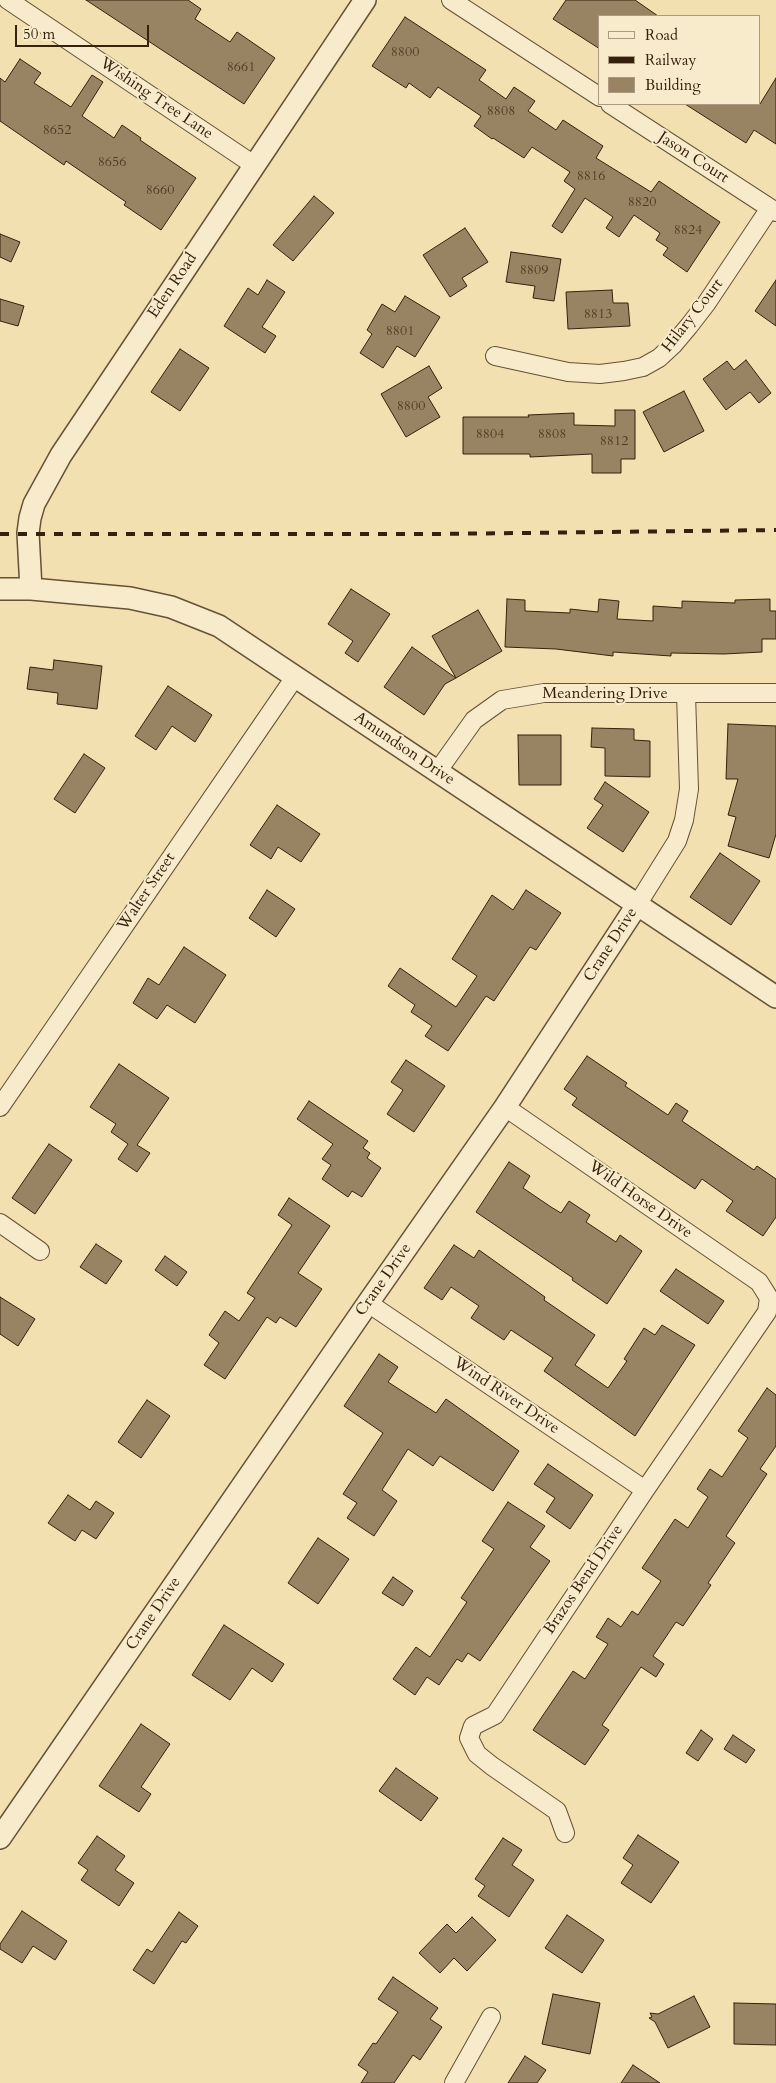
<!DOCTYPE html>
<style>
body{margin:0}
#map{position:relative;width:776px;height:2083px;overflow:hidden;background:#f3e0b1;font-family:Cardo,serif}
canvas{display:block}
.legend{position:absolute;left:598px;top:15px;width:162px;height:90px;box-sizing:border-box;background:#f7ebcc;border:1px solid #aa9a7f;margin:0;padding:6px 9px;list-style:none;font-size:15px;color:#36210c}
.legend li{display:flex;align-items:center;gap:10px;height:25px}
.legend b{width:25px;border:1px solid #aa9a7f}
.scale{position:absolute;left:15px;top:25px;width:134px;height:22px;box-sizing:border-box;border:2px solid #36210c;border-top:0;padding-left:6px;font-size:15px;line-height:18px;white-space:nowrap;color:#36210c;-webkit-text-stroke:4px #f7ebcc;paint-order:stroke}
</style>
<div id="map">
<canvas width="776" height="2083"></canvas>
<ul class="legend">
<li><b style="height:6px;background:#f7ebcc"></b>Road</li>
<li><b style="height:6px;background:#36210c"></b>Railway</li>
<li><b style="height:14px;background:#988462"></b>Building</li>
</ul>
<div class="scale">50 m</div>
</div>
<script>
const g = document.querySelector('canvas').getContext('2d');
g.lineJoin = 'round';
function fill(path, color) { g.fillStyle = color; g.fill(path, 'evenodd'); }
const poly = rows => new Path2D(rows.map(r => 'M' + r).join(''));
function trace(path, color, width, dash) { g.strokeStyle = color; g.lineWidth = width; g.lineCap = dash ? 'butt' : 'round'; g.setLineDash(dash || []); g.stroke(path); }
function drawText(font, color, halo, rows, align = 'center') {
  g.font = font + ' Cardo,serif'; g.lineWidth = 4; g.setLineDash([]); g.textBaseline = 'middle'; g.strokeStyle = halo; g.fillStyle = color; for (const [text, x, y, turn = 0] of rows) {
    g.save(); g.translate(x, y); g.rotate((+turn || 0) * Math.PI / 180); g.textAlign = isNaN(turn) ? turn : align; if (halo) g.strokeText(text, 0, 0); g.fillText(text, 0, 0); g.restore();
  }
}
const building = poly([
 [86,0,188,0,201,9,195,19,230,42,237,32,275,58,244,104,86,0],
 [566,0,635,0,658,16,600,16,600,49,553,19,566,0],
 [405,17,486,70,479,80,506,99,514,87,535,101,528,111,556,130,563,120,603,146,596,158,651,192,659,181,720,222,687,272,663,255,668,248,656,240,660,233,634,215,619,237,606,228,613,217,585,198,562,233,552,226,575,189,564,181,570,172,532,147,524,158,493,138,492,139,474,126,481,116,438,87,430,98,409,83,406,88,372,66,405,17],
 [20,59,41,73,34,83,71,107,92,75,103,82,82,116,114,138,122,125,141,138,140,140,196,178,161,230,124,205,126,202,66,161,64,165,0,121,0,78,5,82,20,59],
 [776,78,776,144,754,130,746,143,685,104,760,104,776,78],
 [314,196,334,213,293,261,273,245,314,196],
 [465,228,488,262,462,278,467,286,450,297,423,255,465,228],
 [0,234,20,242,11,262,0,257,0,234],
 [511,252,561,259,554,301,533,298,535,286,506,282,511,252],
 [267,280,285,292,262,327,276,336,265,353,224,326,248,288,258,295,267,280],
 [776,280,776,326,755,311,776,280],
 [612,290,613,303,628,303,630,326,568,329,566,292,612,290],
 [405,296,440,317,415,357,397,346,383,368,360,353,372,334,367,330,382,304,395,312,405,296],
 [0,299,24,306,18,326,0,321,0,299],
 [180,349,209,368,180,411,151,392,180,349],
 [746,360,771,393,759,403,750,392,726,410,703,379,727,361,734,370,746,360],
 [429,366,442,388,428,397,440,417,406,437,381,394,429,366],
 [684,391,704,431,664,452,643,412,684,391],
 [615,410,635,410,635,459,621,459,621,473,592,473,592,454,530,457,530,454,463,454,463,417,529,417,528,415,574,413,574,425,615,426,615,410],
 [351,589,390,614,358,662,345,653,353,641,328,624,351,589],
 [507,599,525,600,525,611,570,613,570,609,598,612,599,599,619,601,617,619,653,621,653,606,682,608,682,601,735,603,735,600,770,599,770,611,776,611,776,639,762,639,762,652,724,654,671,653,671,656,613,652,613,656,556,649,505,647,507,599],
 [478,610,502,651,456,678,432,636,478,610],
 [412,647,456,678,445,684,424,715,384,687,412,647],
 [54,660,102,666,97,709,57,704,58,693,27,689,30,667,53,670,54,660],
 [168,686,212,715,195,742,172,726,156,750,135,736,168,686],
 [728,724,776,726,776,834,769,858,728,846,736,817,728,815,738,779,726,779,728,724],
 [592,728,634,729,634,740,650,741,650,777,605,776,605,748,591,747,592,728],
 [518,735,561,735,561,785,519,785,518,735],
 [84,754,105,768,75,813,54,799,84,754],
 [605,782,649,812,623,852,587,828,603,805,594,799,605,782],
 [277,805,320,834,301,862,278,847,271,859,250,845,277,805],
 [720,853,760,881,731,925,690,897,720,853],
 [267,890,295,909,276,937,249,918,267,890],
 [526,890,561,913,536,950,530,947,494,1001,486,996,448,1051,425,1036,432,1026,411,1012,415,1005,388,986,400,968,456,1007,477,976,452,959,492,895,513,910,526,890],
 [184,947,226,975,195,1023,167,1005,157,1019,133,1003,148,978,159,985,184,947],
 [587,1056,627,1083,625,1086,668,1115,676,1103,688,1111,682,1121,754,1170,757,1166,776,1179,776,1217,763,1236,726,1211,733,1201,702,1179,695,1189,572,1105,577,1098,564,1089,587,1056],
 [406,1060,445,1086,414,1132,387,1114,403,1090,391,1082,406,1060],
 [119,1064,169,1098,137,1145,150,1153,137,1172,118,1159,128,1144,111,1132,116,1124,90,1107,119,1064],
 [309,1101,368,1141,363,1148,370,1153,367,1158,381,1168,362,1197,352,1191,348,1197,322,1179,331,1165,322,1159,333,1144,297,1119,309,1101],
 [49,1144,72,1160,35,1214,12,1198,49,1144],
 [509,1162,530,1176,523,1188,551,1207,561,1213,569,1201,590,1215,586,1222,616,1242,620,1235,642,1251,607,1304,572,1280,573,1278,476,1212,509,1162],
 [289,1198,330,1226,298,1273,322,1289,296,1327,280,1317,276,1323,267,1317,225,1379,204,1365,219,1343,209,1335,225,1311,239,1321,255,1298,247,1293,292,1225,278,1215,289,1198],
 [96,1244,122,1261,106,1284,80,1267,96,1244],
 [454,1245,474,1258,479,1250,545,1297,544,1300,595,1335,575,1365,608,1388,627,1361,624,1359,644,1328,655,1335,662,1325,695,1345,635,1436,544,1371,553,1358,511,1330,504,1340,471,1318,479,1306,451,1287,442,1300,424,1288,454,1245],
 [165,1256,187,1272,177,1286,155,1270,165,1256],
 [676,1269,724,1301,708,1324,660,1291,676,1269],
 [0,1297,35,1319,18,1346,0,1334,0,1297],
 [379,1354,398,1367,388,1382,436,1413,446,1399,519,1451,493,1491,440,1456,433,1466,408,1449,382,1490,397,1501,374,1536,347,1518,357,1503,343,1494,383,1433,344,1406,379,1354],
 [767,1388,776,1395,776,1446,760,1469,767,1474,726,1536,735,1543,708,1583,711,1585,683,1626,676,1622,653,1656,664,1664,656,1677,641,1667,602,1725,609,1730,585,1765,533,1730,573,1671,585,1679,608,1644,596,1637,608,1618,621,1627,632,1611,638,1615,661,1581,642,1568,675,1519,688,1528,708,1497,697,1489,710,1469,722,1477,748,1438,738,1431,767,1388],
 [147,1400,170,1416,141,1458,118,1442,147,1400],
 [548,1464,593,1495,570,1529,546,1512,555,1498,534,1484,548,1464],
 [68,1495,90,1510,96,1501,114,1513,96,1539,82,1530,75,1541,48,1523,68,1495],
 [508,1502,545,1526,530,1547,550,1561,480,1661,468,1653,462,1662,457,1659,439,1685,427,1677,415,1695,393,1679,416,1647,430,1657,467,1602,461,1598,494,1549,482,1541,508,1502],
 [318,1538,349,1559,318,1604,288,1583,318,1538],
 [393,1577,413,1591,403,1606,382,1593,393,1577],
 [224,1625,284,1664,272,1682,252,1668,230,1700,192,1675,224,1625],
 [141,1724,170,1744,141,1787,151,1794,139,1812,99,1786,141,1724],
 [701,1730,713,1739,698,1761,686,1753,701,1730],
 [733,1735,755,1750,746,1763,724,1749,733,1735],
 [396,1768,438,1798,421,1821,379,1791,396,1768],
 [638,1835,679,1862,651,1903,621,1883,633,1865,623,1858,638,1835],
 [97,1836,125,1856,115,1870,134,1883,119,1906,81,1880,88,1870,78,1863,97,1836],
 [503,1838,522,1850,512,1865,534,1880,509,1917,478,1896,485,1886,475,1879,503,1838],
 [22,1911,67,1941,55,1960,33,1946,22,1963,0,1949,0,1944,22,1911],
 [179,1912,198,1926,186,1943,182,1941,154,1984,133,1970,147,1949,152,1952,179,1912],
 [567,1915,604,1940,582,1973,545,1948,567,1915],
 [472,1917,496,1940,467,1971,454,1958,440,1973,419,1953,447,1924,456,1933,472,1917],
 [393,1977,438,2008,430,2019,442,2027,420,2060,413,2055,394,2083,361,2083,368,2072,358,2065,373,2043,376,2044,398,2012,378,1999,393,1977],
 [553,1994,600,2003,590,2054,542,2044,553,1994],
 [694,1996,710,2027,668,2048,655,2022,649,2018,652,2017,650,2013,658,2014,694,1996],
 [734,2003,776,2004,776,2045,734,2044,734,2003],
 [525,2056,546,2070,537,2083,508,2083,525,2056],
 [633,2065,660,2083,621,2083,633,2065]
]);
const minor = poly([
 [8,0,254,165],
 [451,0,600,97],
 [610,104,776,212],
 [495,356,568,372,600,374,624,371,643,367,659,358,673,345,689,326,706,304,770,208],
 [437,772,474,720,502,700,544,693,776,693],
 [637,905,677,841,684,820,689,789,686,694],
 [0,1107,295,677],
 [505,1107,759,1282,769,1298,767,1312,645,1490,495,1715,473,1726,469,1738,477,1754,492,1766,557,1811,565,1833],
 [0,1223,40,1251],
 [368,1303,645,1490],
 [454,2083,491,2017]
]);
const tertiary = poly([
 [0,589,31,589,130,598,171,607,219,626,776,997],
 [31,589,28,533,30,518,34,504,61,455,365,0],
 [0,1838,368,1303,505,1107,637,905]
]);
const rail = poly([
 [0,534,436,534,776,530]
]);
const numberNames = [
 ["8800",405,53],
 ["8661",241,68],
 ["8808",501,112],
 ["8652",57,131],
 ["8656",112,163],
 ["8816",591,177],
 ["8660",160,191],
 ["8820",642,203],
 ["8824",688,231],
 ["8809",534,271],
 ["8813",598,315],
 ["8801",400,332],
 ["8800",411,407],
 ["8804",490,435],
 ["8808",552,435],
 ["8812",614,442]
];
const streetNames = [
 ["Wishing Tree Lane",156,99,34],
 ["Jason Court",693,158,33],
 ["Eden Road",173,286,-56],
 ["Hilary Court",693,316,-52],
 ["Meandering Drive",605,694],
 ["Amundson Drive",404,749,34],
 ["Walter Street",147,892,-56],
 ["Crane Drive",611,945,-57],
 ["Wild Horse Drive",640,1200,35],
 ["Crane Drive",384,1280,-55],
 ["Wind River Drive",506,1396,34],
 ["Brazos Bend Drive",584,1580,-56],
 ["Crane Drive",154,1614,-56]
];
fill(building, '#988462');
trace(building, '#36210c', 1);
trace(minor, '#655135', 20);
trace(tertiary, '#655135', 24);
trace(minor, '#f7ebcc', 18);
trace(tertiary, '#f7ebcc', 21);
trace(rail, '#36210c', 4, [9, 9]);
drawText('14px', '#4e3a22', null, numberNames);
drawText('16px', '#36210c', '#f7ebcc', streetNames);
</script>
